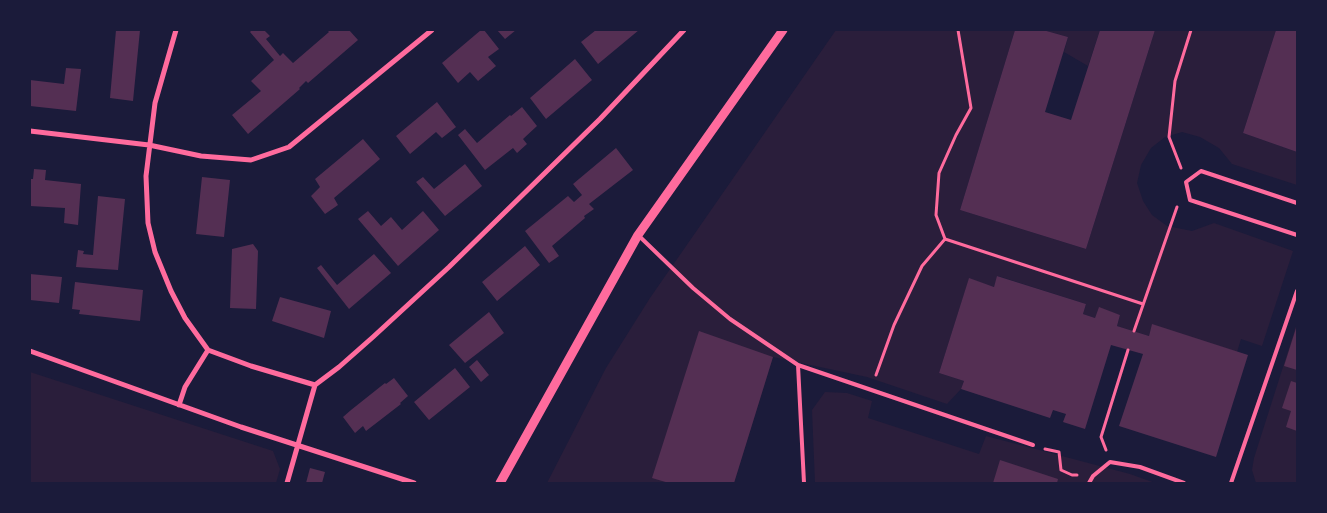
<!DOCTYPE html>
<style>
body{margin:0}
#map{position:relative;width:1327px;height:513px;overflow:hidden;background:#1b1b3a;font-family:"Fira Sans",sans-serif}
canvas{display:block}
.frame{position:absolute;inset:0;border:31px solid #1b1b3a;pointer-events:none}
</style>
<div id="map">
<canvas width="1327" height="513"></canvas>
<div class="frame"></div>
</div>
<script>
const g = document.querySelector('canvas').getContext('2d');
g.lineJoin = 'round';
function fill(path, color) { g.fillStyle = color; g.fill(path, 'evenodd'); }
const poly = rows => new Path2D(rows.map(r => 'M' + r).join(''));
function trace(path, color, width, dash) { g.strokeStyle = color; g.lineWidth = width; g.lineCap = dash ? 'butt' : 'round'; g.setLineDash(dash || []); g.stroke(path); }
const green = poly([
 [836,30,1015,30,960,210,1086,249,1155,30,1276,30,1243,133,1297,152,1297,185,1232,164,1219,148,1200,137,1182,132,1165,137,1151,148,1141,165,1137,183,1143,201,1152,215,1167,226,1192,231,1214,223,1293,251,1262,346,1241,339,1237,352,1152,325,1149,336,1117,326,1120,315,1099,308,1095,318,1083,314,1086,304,998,276,994,287,969,279,939,373,964,381,961,389,947,404,867,377,773,357,734,483,547,483,606,368,650,298],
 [1043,30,1100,30,1088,66,1064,52,1068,37],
 [1297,323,1297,483,1256,483,1252,470,1254,458],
 [30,372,273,451,280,469,276,483,30,483],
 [825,392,847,393,872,401,868,418,979,454,986,436,1130,474,1155,483,815,483,812,410]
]);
const building = poly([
 [116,30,140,30,133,101,110,98],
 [252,30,264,30,270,36,266,39,280,56,283,53,293,63,329,32,327,30,349,30,358,40,308,83,306,81,299,88,300,89,248,134,232,115,261,91,251,81,274,60,250,32],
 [481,30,484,30,499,49,488,57,496,66,478,81,470,72,458,83,442,63],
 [497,30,516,30,505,39],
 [596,30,639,30,598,64,581,42],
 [1015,30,1043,30,1068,37,1045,112,1071,120,1100,30,1155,30,1086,249,960,210],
 [1276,30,1297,30,1297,152,1243,133],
 [575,59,592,80,546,119,530,98],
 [66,68,81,69,76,111,30,106,30,80,64,84],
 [437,102,456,127,442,138,436,132,410,154,396,136],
 [522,107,537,126,523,139,527,144,517,153,513,148,485,170,458,135,465,129,477,143,510,115,511,116],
 [363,139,380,159,334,198,338,205,325,214,311,196,320,187,315,179],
 [616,148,633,170,589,204,594,209,584,216,585,218,552,246,559,256,549,263,525,231,568,196,574,202,582,195,573,184],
 [465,164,482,186,445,216,416,182,423,177,434,189],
 [34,169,46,170,45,180,81,184,78,225,64,223,65,208,30,206,30,179,33,179],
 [202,177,230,180,224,237,196,234],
 [98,196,125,199,118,270,76,267,78,250,84,251,83,254,93,255],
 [368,211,381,226,391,217,402,230,423,211,439,230,398,266,358,219],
 [253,244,258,251,256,309,230,308,232,249],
 [525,246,540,265,497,301,482,282],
 [374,254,391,273,349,309,317,268,321,265,337,285],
 [30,274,62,277,59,303,30,300],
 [997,276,1086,304,1083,314,1095,318,1099,307,1120,315,1117,326,1149,336,1152,324,1248,355,1216,457,1119,426,1143,354,1111,345,1085,429,1063,422,1066,414,1053,410,1050,418,961,389,964,381,939,373,969,278,994,287],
 [75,282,143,290,140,321,79,314,80,310,72,309],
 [280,297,331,311,324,338,272,321],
 [489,312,504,333,465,363,449,345],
 [1297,325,1297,370,1284,366],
 [699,331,773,357,734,483,669,483,652,478],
 [477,360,489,375,481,382,469,367],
 [455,368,470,387,429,420,414,402],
 [394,378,408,396,400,403,401,404,366,431,363,426,355,433,343,417,351,410,385,383,386,384],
 [1291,381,1297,383,1297,431,1286,427,1291,411,1282,408],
 [1000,460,1058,479,1057,483,993,483],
 [310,468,325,472,322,483,306,483]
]);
const path = poly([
 [1181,168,1169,137,1175,81,1191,30],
 [945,239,1143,304],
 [1134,331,1177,207],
 [876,375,894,325,922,266,945,239,936,215,939,173,956,135,971,108,958,30],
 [1045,449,1059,452,1061,470,1072,475,1077,475],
 [1106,450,1101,437,1128,350]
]);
const service = poly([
 [1297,203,1201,171,1186,182,1190,200,1297,235],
 [638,235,693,288,730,319,798,365,1033,445],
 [798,365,804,483],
 [1089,483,1093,476,1110,462,1140,467,1184,483],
 [1231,483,1297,291]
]);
const minor = poly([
 [176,30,155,103,146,176,148,223,155,252,171,291,185,318,208,350],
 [30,131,149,145,201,156,251,160,289,147,432,30],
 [30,351,241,427,414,483],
 [179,405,185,387,208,350,251,366,315,385,339,367,373,337,449,267,600,119,684,30],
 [287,483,315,385]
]);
const tertiary = poly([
 [500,483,638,235,783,30]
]);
fill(green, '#2a1e3b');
fill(building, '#542f53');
trace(path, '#ff6b9d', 3);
trace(service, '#ff6b9d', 4);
trace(minor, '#ff6b9d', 5);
trace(tertiary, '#ff6b9d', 9);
</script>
